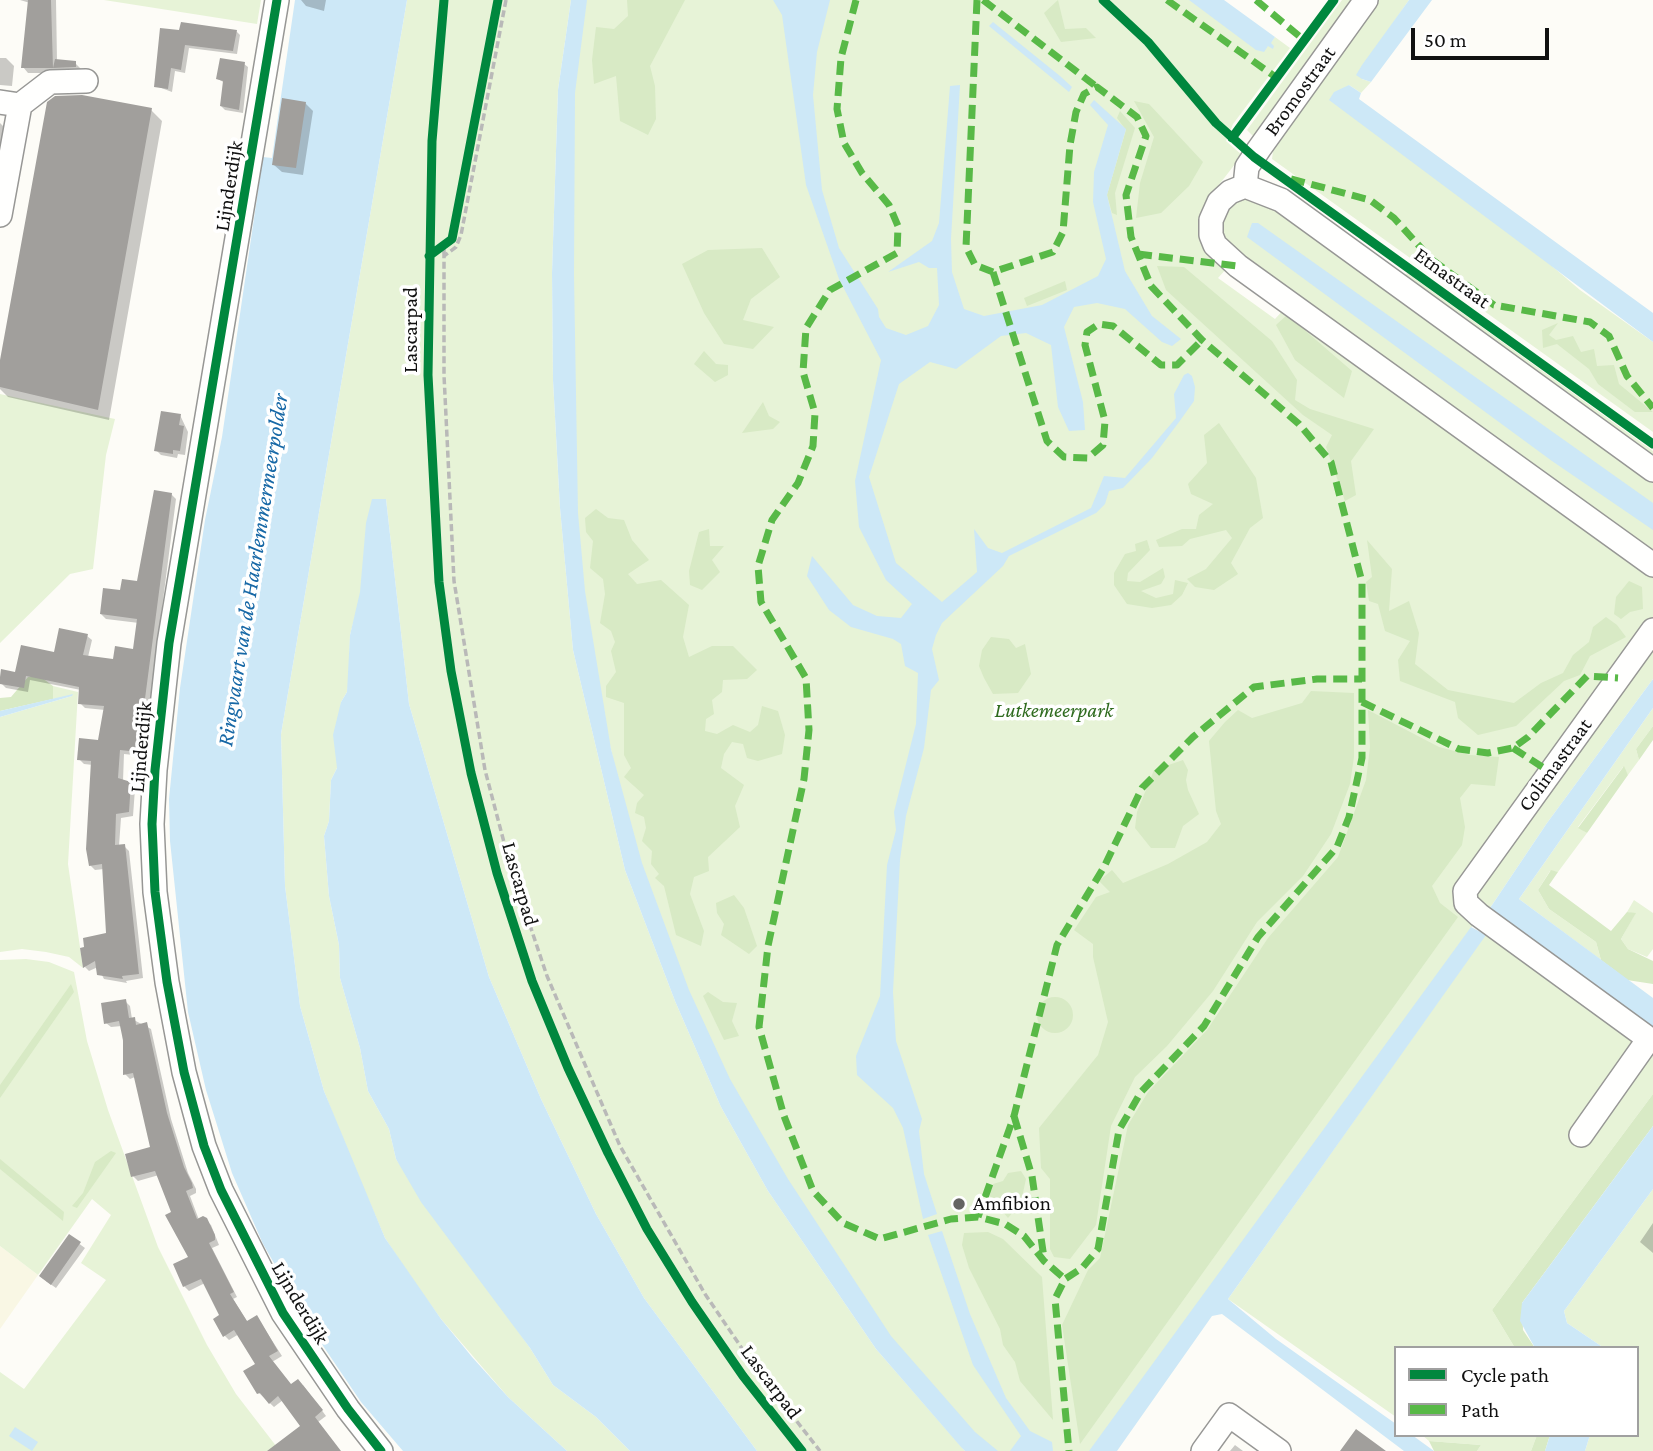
<!DOCTYPE html>
<style>
body{margin:0}
#map{position:relative;width:1653px;height:1451px;overflow:hidden;background:#fdfcf7;font-family:"Crimson Pro",serif}
canvas{display:block}
.legend{position:absolute;left:1394px;top:1346px;width:245px;height:91px;box-sizing:border-box;background:#fff;border:2px solid #a0a0a0;margin:0;padding:9px 12px;list-style:none;font-size:21px;color:#111}
.legend li{display:flex;align-items:center;gap:14px;height:35px}
.legend b{width:35px;border:2px solid #a0a0a0}
.scale{position:absolute;left:1411px;top:28px;width:138px;height:32px;box-sizing:border-box;border:4px solid #111;border-top:0;padding-left:9px;font-size:21px;line-height:24px;white-space:nowrap;color:#111;-webkit-text-stroke:5px #fff;paint-order:stroke}
</style>
<div id="map">
<canvas width="1653" height="1451"></canvas>
<ul class="legend">
<li><b style="height:9px;background:#00873e"></b>Cycle path</li>
<li><b style="height:9px;background:#58b947"></b>Path</li>
</ul>
<div class="scale">50 m</div>
</div>
<script>
const g = document.querySelector('canvas').getContext('2d');
g.lineJoin = 'round';
function fill(path, color) { g.fillStyle = color; g.fill(path, 'evenodd'); }
const poly = rows => new Path2D(rows.map(r => 'M' + r).join(''));
function trace(path, color, width, dash) { g.strokeStyle = color; g.lineWidth = width; g.lineCap = dash ? 'butt' : 'round'; g.setLineDash(dash || []); g.stroke(path); }
function drawText(font, color, halo, rows, align = 'center') {
  g.font = font + ' "Crimson Pro",serif'; g.lineWidth = 7; g.setLineDash([]); g.textBaseline = 'middle'; g.strokeStyle = halo; g.fillStyle = color; for (const [text, x, y, turn = 0] of rows) {
    g.save(); g.translate(x, y); g.rotate((+turn || 0) * Math.PI / 180); g.textAlign = isNaN(turn) ? turn : align; if (halo) g.strokeText(text, 0, 0); g.fillText(text, 0, 0); g.restore();
  }
}
const farmland = poly([
 [0,1246,38,1275,0,1329]
]);
const green = poly([
 [104,0,261,0,257,24],
 [407,0,571,0,558,90,552,273,553,380,560,508,573,650,625,870,675,1001,721,1107,768,1191,876,1349,965,1451,757,1451,644,1298,596,1214,541,1099,489,977,409,704,386,499,350,635,349,679,347,692,341,702,337,768,331,780,329,821,324,836,329,896,339,945,340,978,360,1048,368,1091,389,1129,396,1159,530,1348,553,1385,596,1417,630,1451,567,1451,508,1397,441,1319,412,1279,385,1238,345,1145,324,1091,300,1006,285,886,281,734],
 [580,0,1200,0,1268,46,1275,37,1290,48,1233,124,1226,141,1242,155,1208,199,1200,219,1227,268,1218,278,1275,319,1286,307,1653,571,1653,679,1547,823,1490,908,1634,1018,1458,891,1478,918,1209,1301,1093,1451,979,1451,879,1334,715,1072,640,877,579,609,567,171],
 [1342,0,1353,0,1254,137,1247,130],
 [1379,0,1409,0,1377,46,1362,79,1371,82,1361,93,1349,85,1345,89,1580,290,1653,342,1653,432,1272,159,1274,144],
 [1256,195,1653,475,1653,558,1236,257,1221,235,1222,217,1235,200],
 [1407,273,1653,451,1653,462,1401,281],
 [0,394,115,419,106,455,93,569,70,574,0,643],
 [53,686,78,692,68,864,83,968,69,957,46,952,22,949,0,952,0,717,72,696,53,699],
 [1653,708,1653,726,1636,749,1639,760,1628,775,1623,767,1578,827,1587,833,1558,872,1550,871,1538,890,1549,909,1596,942,1601,960,1519,899],
 [1634,900,1653,913,1653,949,1647,957,1628,949,1621,939,1635,914,1627,912],
 [1490,928,1653,1043,1653,1094,1492,1310,1515,1348,1396,1348,1396,1417,1228,1299],
 [26,959,49,962,74,972,87,1041,108,1110,158,1247,207,1345,236,1394,280,1451,0,1451,0,1372,24,1389,106,1280,81,1263,111,1215,92,1199,38,1275,0,1246,0,960],
 [1653,1189,1653,1451,1585,1451,1590,1435,1637,1435,1637,1348,1604,1348,1567,1323,1564,1311],
 [1422,1435,1537,1435,1531,1451,1477,1451,1481,1445,1429,1441]
]);
const forest = poly([
 [627,0,685,0,650,66,655,86,656,119,648,135,620,121,616,76,594,84,592,60,596,27,614,29,628,16],
 [1058,0,1065,29,1086,28,1096,38,1061,42,1044,13],
 [1134,101,1149,104,1203,162,1189,186,1161,213,1136,218,1140,183,1154,137],
 [1120,111,1135,128,1115,193,1117,215,1112,213,1107,195,1126,130,1117,118],
 [762,248,780,277,751,299,743,320,774,327,753,349,724,344,704,313,682,264,708,250],
 [1157,266,1184,267,1272,341,1297,380,1295,400,1310,409,1374,429,1351,461,1356,495,1345,501,1326,447,1332,435,1303,415,1166,290],
 [1065,281,1067,290,1027,306,1024,298],
 [1287,315,1352,371,1344,398,1295,360,1276,325],
 [1558,323,1549,335,1556,340,1573,336,1581,352,1594,349,1597,366,1614,365,1619,384,1653,412,1635,412,1598,384,1589,369,1557,344,1543,348,1542,330],
 [704,351,716,364,728,365,728,375,715,382,694,364],
 [763,402,769,416,780,422,773,429,742,433],
 [1219,423,1256,478,1263,518,1250,528,1231,563,1238,574,1214,590,1195,587,1187,579,1206,569,1232,538,1226,530,1190,539,1182,546,1159,547,1156,540,1182,529,1196,529,1199,515,1213,504,1191,494,1188,484,1207,463,1204,435],
 [596,509,608,518,624,520,632,540,649,560,628,574,637,584,661,580,689,605,683,637,689,657,712,646,733,646,757,670,747,679,723,680,722,692,712,700,714,714,706,719,705,731,717,734,733,725,750,732,758,725,762,706,778,711,785,735,782,754,758,761,747,758,743,744,732,742,724,754,721,768,744,785,735,806,740,827,708,857,709,871,694,877,690,894,704,931,701,946,676,935,664,886,655,878,659,874,651,864,652,851,642,841,646,828,644,817,635,813,637,803,644,795,624,777,631,768,624,755,624,703,606,697,606,686,616,672,611,651,615,642,611,631,600,623,605,594,603,579,590,568,593,541,586,532,585,518],
 [709,529,710,546,724,546,712,560,720,572,702,590,690,585,689,571,699,532],
 [1147,540,1150,550,1128,573,1127,581,1140,582,1163,568,1165,577,1161,584,1141,591,1156,598,1173,594,1175,580,1188,583,1182,595,1171,605,1152,608,1127,604,1114,585,1114,573,1125,554,1136,551,1135,544],
 [1367,540,1392,569,1389,611,1409,601,1419,633,1415,664,1448,690,1514,703,1541,683,1563,673,1573,655,1589,642,1593,627,1606,617,1617,625,1626,637,1590,656,1580,675,1564,681,1516,726,1478,735,1458,718,1455,702,1400,681,1398,660,1410,641,1385,631,1378,604,1369,601,1366,582,1372,577],
 [1629,581,1642,587,1643,609,1630,612,1621,619,1614,614,1616,597],
 [991,637,1009,639,1016,648,1025,644,1031,674,1018,693,993,694,984,678,979,666,982,650],
 [28,677,41,677,53,686,53,699,0,711,0,698,11,697],
 [1311,691,1354,693,1354,757,1350,784,1331,834,1303,876,1257,922,1213,991,1167,1046,1135,1077,1111,1126,1096,1225,1070,1259,1054,1257,1050,1249,1050,1179,1041,1168,1039,1128,1098,1055,1108,1022,1093,957,1093,944,1074,930,1096,897,1110,892,1099,881,1112,870,1123,883,1168,864,1207,842,1221,824,1216,811,1209,741,1225,722,1238,710,1252,718,1302,703],
 [1368,710,1439,747,1470,755,1499,757,1495,786,1471,784,1460,798,1465,827,1462,845,1432,886,1440,903,1458,917,1080,1444,1062,1325,1088,1270,1100,1258,1128,1125,1148,1092,1207,1030,1268,938,1338,857,1366,780,1370,747],
 [1653,726,1653,740,1639,760,1636,749],
 [1183,760,1188,770,1186,780,1188,790,1199,814,1183,826,1175,848,1151,848,1135,828,1137,812,1154,770],
 [1624,766,1628,775,1587,833,1578,828],
 [1551,870,1558,872,1549,885,1611,931,1627,912,1636,913,1621,939,1628,949,1653,961,1653,984,1627,980,1601,960,1596,942,1549,909,1538,890],
 [734,895,744,908,757,946,749,954,721,935,724,924,717,913,716,903],
 [71,984,74,992,0,1098,0,1085],
 [708,992,723,1002,737,1003,732,1021,739,1036,724,1040,703,996],
 '1037 1015a18 18 0 1 1 36 0a18 18 0 1 1-36 0Z',
 [1653,1094,1653,1126,1522,1303,1523,1330,1535,1348,1515,1348,1492,1310],
 [111,1151,116,1153,77,1208,72,1206,83,1193,95,1162],
 [0,1159,64,1212,63,1221,0,1169],
 [1021,1171,1026,1179,1021,1202,1008,1218,989,1195,993,1184,1003,1181,1008,1173],
 [988,1232,1003,1239,1042,1277,1053,1420,1020,1381,1015,1362,1003,1345,1000,1329,969,1268,962,1245,964,1233],
 [1537,1435,1550,1435,1545,1451,1531,1451],
 [1429,1441,1481,1445,1477,1451,1434,1451]
]);
const water = poly([
 [295,0,407,0,281,734,285,886,300,1006,324,1091,385,1238,441,1319,472,1357,508,1397,567,1451,403,1451,361,1402,315,1334,263,1244,232,1173,206,1090,188,1012,170,841,169,799,180,688,205,520,222,437,263,157,272,158],
 [571,0,587,0,575,93,574,275,578,513,585,591,611,749,642,863,689,990,730,1079,788,1179,891,1336,975,1432,998,1451,965,1451,961,1447,876,1349,768,1191,721,1107,675,1001,625,870,573,650,560,508,553,380,552,273,558,90],
 [773,0,830,0,817,52,813,95,822,190,839,248,878,309,879,317,886,328,906,335,928,326,939,305,937,268,929,268,919,262,888,272,932,241,939,223,950,86,960,85,951,239,952,272,964,309,984,316,1042,305,1098,276,1106,259,1093,202,1094,172,1108,125,1090,105,1094,100,1126,129,1107,195,1125,271,1152,316,1181,339,1172,346,1162,342,1125,309,1097,303,1074,307,1064,327,1083,402,1085,430,1069,431,1058,407,1051,345,1026,333,1001,336,956,369,930,362,899,384,869,477,896,563,942,602,977,572,974,529,988,548,1002,553,1091,508,1104,476,1125,478,1176,418,1174,394,1184,375,1188,373,1192,376,1195,387,1194,401,1179,422,1152,458,1123,488,1109,491,1105,504,1096,513,1009,556,1003,566,942,623,936,635,932,649,939,680,931,690,924,748,906,816,900,860,893,992,896,1041,922,1119,919,1131,924,1174,937,1214,923,1219,903,1128,893,1108,857,1075,856,1056,880,996,887,865,896,830,894,812,916,724,918,673,905,666,901,644,893,639,851,627,829,610,807,576,812,556,853,605,877,616,901,618,912,604,886,580,859,527,855,481,881,360,839,279,806,185,782,15],
 [1189,0,1224,0,1275,37,1271,43,1274,46,1273,49,1268,46,1264,52,1256,50],
 [1409,0,1432,0,1371,82,1362,79,1356,75,1362,65],
 [993,22,1060,76,1072,87,1069,92,989,26],
 [1349,85,1361,93,1359,99,1653,313,1653,342,1329,100,1334,92],
 [1252,223,1258,223,1653,503,1653,530,1552,461,1247,237],
 [372,499,386,499,409,704,489,977,541,1099,596,1214,644,1298,757,1451,630,1451,596,1417,553,1385,530,1348,421,1202,396,1159,389,1129,368,1091,360,1048,340,978,339,945,329,896,324,836,329,821,331,780,337,768,333,735,341,702,347,692,350,635,360,592,366,523],
 [1653,679,1653,708,1519,899,1653,998,1653,1031,1490,908,1547,823],
 [73,694,72,696,0,717,0,711],
 [1471,927,1486,935,1228,1299,1276,1339,1396,1424,1396,1435,1412,1435,1434,1451,1404,1451,1222,1314,1212,1316,1117,1451,1089,1451],
 [1653,1126,1653,1189,1564,1311,1567,1323,1604,1348,1535,1348,1520,1321,1522,1303],
 [942,1231,970,1314,1006,1398,1030,1431,1052,1442,1053,1451,1010,1451,1021,1436,973,1365,928,1235],
 [15,1427,38,1442,32,1451,9,1436],
 [1550,1435,1590,1435,1585,1451,1545,1451]
]);
const shadow = poly([
 [20,0,56,0,57,61,75,63,83,71,63,75,57,70,57,73,28,73,23,67,30,3],
 [301,0,326,0,324,11,306,6],
 [236,31,240,35,237,54,189,48,185,73,175,71,172,92,156,86,181,32],
 [0,58,6,58,14,66,12,86,0,85],
 [244,64,248,67,243,113,225,110,221,106,225,83,218,79],
 [305,103,313,111,303,175,282,172,274,165],
 [151,110,162,121,109,420,8,397,0,389,0,369],
 [0,123,4,127,0,148],
 [180,415,188,432,185,455,178,454,177,458,161,455,156,450],
 [171,494,176,499,143,756,124,754,123,781,135,789,133,816,121,818,119,846,124,846,129,851,143,978,126,981,127,983,104,979,98,967,89,971,85,967,108,935,104,869,95,870,90,865,93,765,84,764,79,759,99,742,105,710,85,708,80,703,81,690,30,680,28,692,6,688,1,683,87,636,92,640,88,657,114,661,134,651,139,623,106,619,101,614,122,592,138,583],
 [125,1001,130,1006,132,1019,151,1029,171,1119,188,1173,196,1189,196,1193,190,1196,199,1220,203,1218,211,1225,219,1245,212,1248,237,1297,233,1299,248,1323,257,1317,282,1356,272,1362,291,1386,303,1385,326,1416,318,1422,320,1451,286,1451,303,1426,283,1400,274,1407,259,1393,257,1365,239,1334,229,1340,225,1336,222,1316,205,1283,189,1291,184,1286,190,1258,159,1175,138,1181,133,1176,152,1149,135,1077,130,1079,125,1074,122,1026,111,1027,106,1023],
 [1653,1223,1653,1253,1640,1242],
 [70,1237,85,1248,56,1288,46,1281],
 [1235,1445,1243,1451,1230,1451]
]);
const building = poly([
 [28,0,51,0,53,68,21,68],
 [181,22,237,30,233,51,185,45,181,70,171,68,168,89,154,87,160,28,179,30],
 [220,58,245,62,239,110,220,106,223,81,216,79],
 [55,59,76,61,76,67,53,68],
 [82,95,152,108,98,410,0,387,0,360,47,102,55,96],
 [282,98,306,102,296,168,272,165],
 [161,411,181,414,179,425,184,426,180,451,173,450,173,454,154,451],
 [154,490,172,493,138,752,120,750,118,778,131,782,129,812,116,814,115,845,125,844,139,974,122,976,123,979,97,975,95,961,83,968,80,948,84,947,83,938,106,933,102,864,89,866,86,849,91,761,77,760,79,738,98,740,104,706,78,704,79,687,26,676,24,688,0,684,0,677,1,669,15,672,21,645,54,652,59,628,88,634,83,655,113,659,115,646,133,649,137,619,100,614,103,588,120,590,122,579,137,581],
 [126,999,129,1018,135,1017,136,1025,147,1022,167,1113,184,1167,192,1183,193,1188,186,1191,197,1219,203,1216,207,1218,215,1235,215,1240,209,1243,234,1292,230,1294,247,1321,257,1315,278,1351,269,1356,291,1384,298,1379,323,1410,315,1417,341,1451,267,1451,300,1426,278,1396,269,1404,260,1393,257,1394,243,1371,255,1364,234,1330,223,1337,213,1319,219,1315,201,1279,183,1287,173,1264,188,1257,165,1215,171,1212,155,1171,131,1177,125,1154,150,1147,133,1073,123,1075,123,1040,119,1021,104,1024,101,1003],
 [69,1234,81,1242,51,1285,39,1276],
 [1356,1429,1386,1451,1340,1451]
]);
const path = poly([
 [506,0,461,235,456,247,444,256,444,375,454,581,485,770,511,869,547,976,620,1146,705,1294,756,1369,820,1451],
 [444,256,444,245],
 [961,1204,964,1209]
]);
const minor = poly([
 [277,0,169,643,155,770,152,824,155,892,167,982,184,1072,204,1146,221,1190,283,1313,348,1409,381,1451],
 [0,102,20,105,50,82,86,81],
 [1245,186,1247,167,1259,149,1366,0],
 [0,215,20,105],
 [1653,470,1281,200,1245,186,1230,192,1219,202,1211,220,1211,235,1215,245,1238,266,1653,565],
 [1581,1135,1646,1043,1645,1036,1479,915,1466,903,1465,891,1653,630],
 [1203,1451,1229,1415,1279,1451]
]);
const quiet = poly([
 [856,0,841,58,837,109,844,143,862,173,889,205,898,226,897,253,830,290,806,328,803,372,815,413,813,446,798,483,772,520,758,566,761,602,806,678,809,730,804,779,768,946,759,1027,784,1116,813,1191,843,1223,880,1239,951,1219,978,1217,1005,1224,1024,1236,1044,1261,1065,1279],
 [977,0,966,247,975,265,993,272,1053,252,1063,232,1070,145,1076,112,1084,94,1097,87,1137,117,1146,136,1126,195,1131,237,1151,286,1202,340,1299,424,1331,462,1362,582,1362,758,1349,817,1337,847,1258,937,1204,1026,1141,1092,1119,1130,1098,1249,1082,1268,1065,1279,1055,1299,1069,1451],
 [983,0,1097,87],
 [1167,0,1277,78],
 [1256,0,1305,41],
 [1291,179,1370,200,1394,218,1431,259,1494,305,1590,322,1609,336,1627,376,1653,408],
 [1138,254,1238,266],
 [993,272,1047,441,1064,457,1088,458,1103,445,1105,421,1085,345,1087,332,1099,324,1113,326,1161,365,1177,365,1202,340],
 [1362,702,1459,749,1488,753,1513,748,1528,737,1587,676,1618,678],
 [1513,748,1550,772],
 [1014,1116,1032,1176,1044,1258],
 [978,1217,1014,1116,1057,945,1104,867,1142,788,1193,737,1254,687,1317,679,1362,679]
]);
const cycleway = poly([
 [277,0,169,643,155,770,152,824,155,892,167,982,184,1072,204,1146,221,1190,283,1313,348,1409,381,1451],
 [444,0,432,141,428,375,439,582,451,671,471,773,497,873,532,981,568,1068,608,1153,647,1229,692,1302,743,1376,802,1451],
 [1103,0,1148,42,1216,123,1254,157,1653,444],
 [1232,138,1334,0],
 [429,256,452,239,498,0]
]);
const markers = [
 [959,1204,7,"#646362"]
];
const streetNames = [
 ["Bromostraat",1300,91,-54],
 ["Lijnderdijk",229,186,-81],
 ["Etnastraat",1452,278,36],
 ["Lascarpad",411,330,-90],
 ["Lijnderdijk",141,747,-85],
 ["Colimastraat",1555,765,-54],
 ["Lascarpad",520,884,74],
 ["Lijnderdijk",300,1303,59],
 ["Lascarpad",771,1382,53]
];
const parkNames = [
 ["Lutkemeerpark",1054,711]
];
const poiNames = [
 ["Amfibion",973,1204]
];
const waterNames = [
 ["Ringvaart van de Haarlemmermeerpolder",253,570,-81]
];
fill(farmland, '#f9f7e4');
fill(green, '#e7f3d7');
fill(forest, '#d8eac5');
fill(water, '#cde8f7');
fill(shadow, '#0003');
fill(building, '#a19f9c');
trace(minor, '#979795', 26);
trace(path, '#b9b9b8', 3.5, [7, 3.5]);
trace(minor, '#fffffe', 23);
trace(quiet, '#58b947', 7, [14, 7]);
trace(cycleway, '#00873e', 9);
for (const [x, y, r, color] of markers) { const dot = new Path2D(); dot.arc(x, y, r, 0, 2 * Math.PI); g.fillStyle = color; g.fill(dot); trace(dot, '#fff', 2.5); }
drawText('21px', '#111', '#fff', streetNames);
drawText('italic 21px', '#2f6b1f', '#fff', parkNames);
drawText('21px', '#111', '#fff', poiNames, 'left');
drawText('italic 23px', '#1768a6', '#fff', waterNames);
</script>
